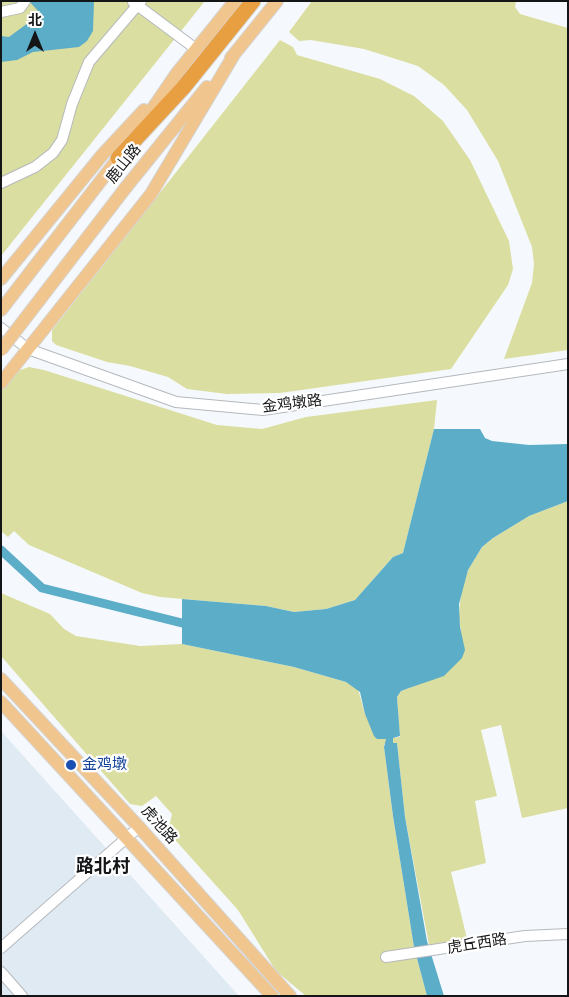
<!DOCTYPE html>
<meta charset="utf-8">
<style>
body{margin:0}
#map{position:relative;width:569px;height:997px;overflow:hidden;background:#f5f9fd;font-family:Merriweather,"Noto Sans SC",serif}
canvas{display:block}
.frame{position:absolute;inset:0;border:2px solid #141516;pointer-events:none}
.north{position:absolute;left:10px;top:10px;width:50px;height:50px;-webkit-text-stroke:4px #fff;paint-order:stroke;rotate:0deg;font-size:14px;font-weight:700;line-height:20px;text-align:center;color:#141516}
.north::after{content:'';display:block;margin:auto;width:18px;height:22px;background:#141516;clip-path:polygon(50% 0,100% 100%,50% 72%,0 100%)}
</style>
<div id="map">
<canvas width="569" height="997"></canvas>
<div class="frame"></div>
<div class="north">北</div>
</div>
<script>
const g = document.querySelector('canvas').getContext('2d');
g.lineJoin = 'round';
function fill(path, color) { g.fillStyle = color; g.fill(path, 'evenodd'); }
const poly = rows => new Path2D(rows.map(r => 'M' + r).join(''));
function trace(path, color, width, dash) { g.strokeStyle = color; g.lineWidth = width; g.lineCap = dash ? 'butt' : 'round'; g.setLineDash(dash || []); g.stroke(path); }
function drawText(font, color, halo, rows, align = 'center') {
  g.font = font + ' Merriweather,"Noto Sans SC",serif'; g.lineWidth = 4.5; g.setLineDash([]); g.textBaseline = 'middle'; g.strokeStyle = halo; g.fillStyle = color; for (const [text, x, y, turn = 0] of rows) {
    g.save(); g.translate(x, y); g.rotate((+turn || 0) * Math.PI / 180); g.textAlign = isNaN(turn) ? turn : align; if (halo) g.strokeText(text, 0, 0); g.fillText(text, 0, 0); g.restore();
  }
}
const built = poly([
 [1,731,239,996,1,996]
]);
const green = poly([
 [1,1,205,1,1,256],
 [312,1,516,1,515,7,520,14,568,28,568,350,504,359,532,283,534,264,532,247,498,161,467,110,444,85,418,66,364,49,311,40,299,41,289,32],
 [280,40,293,47,297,55,380,79,414,96,443,121,470,160,509,241,513,269,508,285,451,369,280,393,227,394,187,389,168,377,130,366,107,362,56,345,52,341,52,330],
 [29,367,44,370,217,425,262,429,306,417,437,400,434,429,403,553,393,557,355,600,326,609,294,612,266,606,160,597,142,593,29,545,14,531,8,537,1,531,1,391,17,371],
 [568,501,568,808,522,818,501,725,481,730,497,796,475,801,486,863,451,872,468,943,430,950,405,817,397,743,393,743,393,738,400,737,397,697,401,691,414,686,461,634,459,616,461,592,468,570,482,547,493,538,529,516],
 [1,593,50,614,64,629,76,636,140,646,182,644,294,667,346,682,358,689,365,714,377,739,386,738,387,744,384,744,384,747,393,816,414,947,427,996,306,996,276,971,238,910,168,832,172,814,156,796,142,806,130,804,1,656]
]);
const water = poly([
 [29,1,94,1,93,31,87,41,79,47,33,52,17,60,1,62,1,36,9,37,32,20,38,11],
 [434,429,480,429,485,438,492,441,529,445,568,444,568,501,529,516,493,538,482,547,468,570,459,604,460,627,465,650,462,658,444,676,409,688,401,691,397,697,400,736,393,738,393,743,397,743,405,817,427,941,444,996,427,996,414,947,393,816,384,747,386,739,377,739,374,736,365,714,360,692,346,682,294,667,182,644,182,599,266,606,294,612,326,609,355,600,393,557,403,553]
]);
const canal = poly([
 [1,550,42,588,194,626]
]);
const minor = poly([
 [133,2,196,49],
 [1,12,20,8,25,1],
 [1,183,35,167,53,153,62,140,72,104,89,62,141,1],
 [1,328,28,349,176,402,263,410,568,364],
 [1,948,139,827],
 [386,957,525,936,568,934],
 [1,972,22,996]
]);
const major = poly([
 [231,58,277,1],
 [140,127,177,73,235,1],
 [127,186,207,87],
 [1,279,103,154,144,110],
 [1,310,123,152],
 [1,383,151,194,235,53],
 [1,679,139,827,290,996],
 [1,702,272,996]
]);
const highway = poly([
 [118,158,183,88,253,1]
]);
const majorBridge = poly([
 [1,350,127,186]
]);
const markers = [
 [71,765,6,"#1a4fb4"]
];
const streetNames = [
 ["鹿山路",124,164,-51],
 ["金鸡墩路",292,404,-7],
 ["虎池路",159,825,48],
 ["虎丘西路",477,944,-9]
];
const transitNames = [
 ["金鸡墩",82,765]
];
const quarterNames = [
 ["路北村",103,867]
];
fill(built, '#e0eaf3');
fill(green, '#dadea0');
fill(water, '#5badc8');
trace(canal, '#5badc8', 9);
trace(minor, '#b5b9bd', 12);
trace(major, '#d5d5d5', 14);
trace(highway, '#d5d5d5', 17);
trace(minor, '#fff', 10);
trace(major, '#f1c58e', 12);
trace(highway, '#e79f42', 15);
trace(majorBridge, '#d5d5d5', 14, []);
trace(majorBridge, '#f1c58e', 12);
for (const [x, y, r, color] of markers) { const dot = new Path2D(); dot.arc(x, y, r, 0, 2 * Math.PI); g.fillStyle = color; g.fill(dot); trace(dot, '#fff', 2); }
drawText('15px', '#141516', '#fff', streetNames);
drawText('15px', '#164399', '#fff', transitNames, 'left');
drawText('bold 18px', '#141516', '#fff', quarterNames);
</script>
